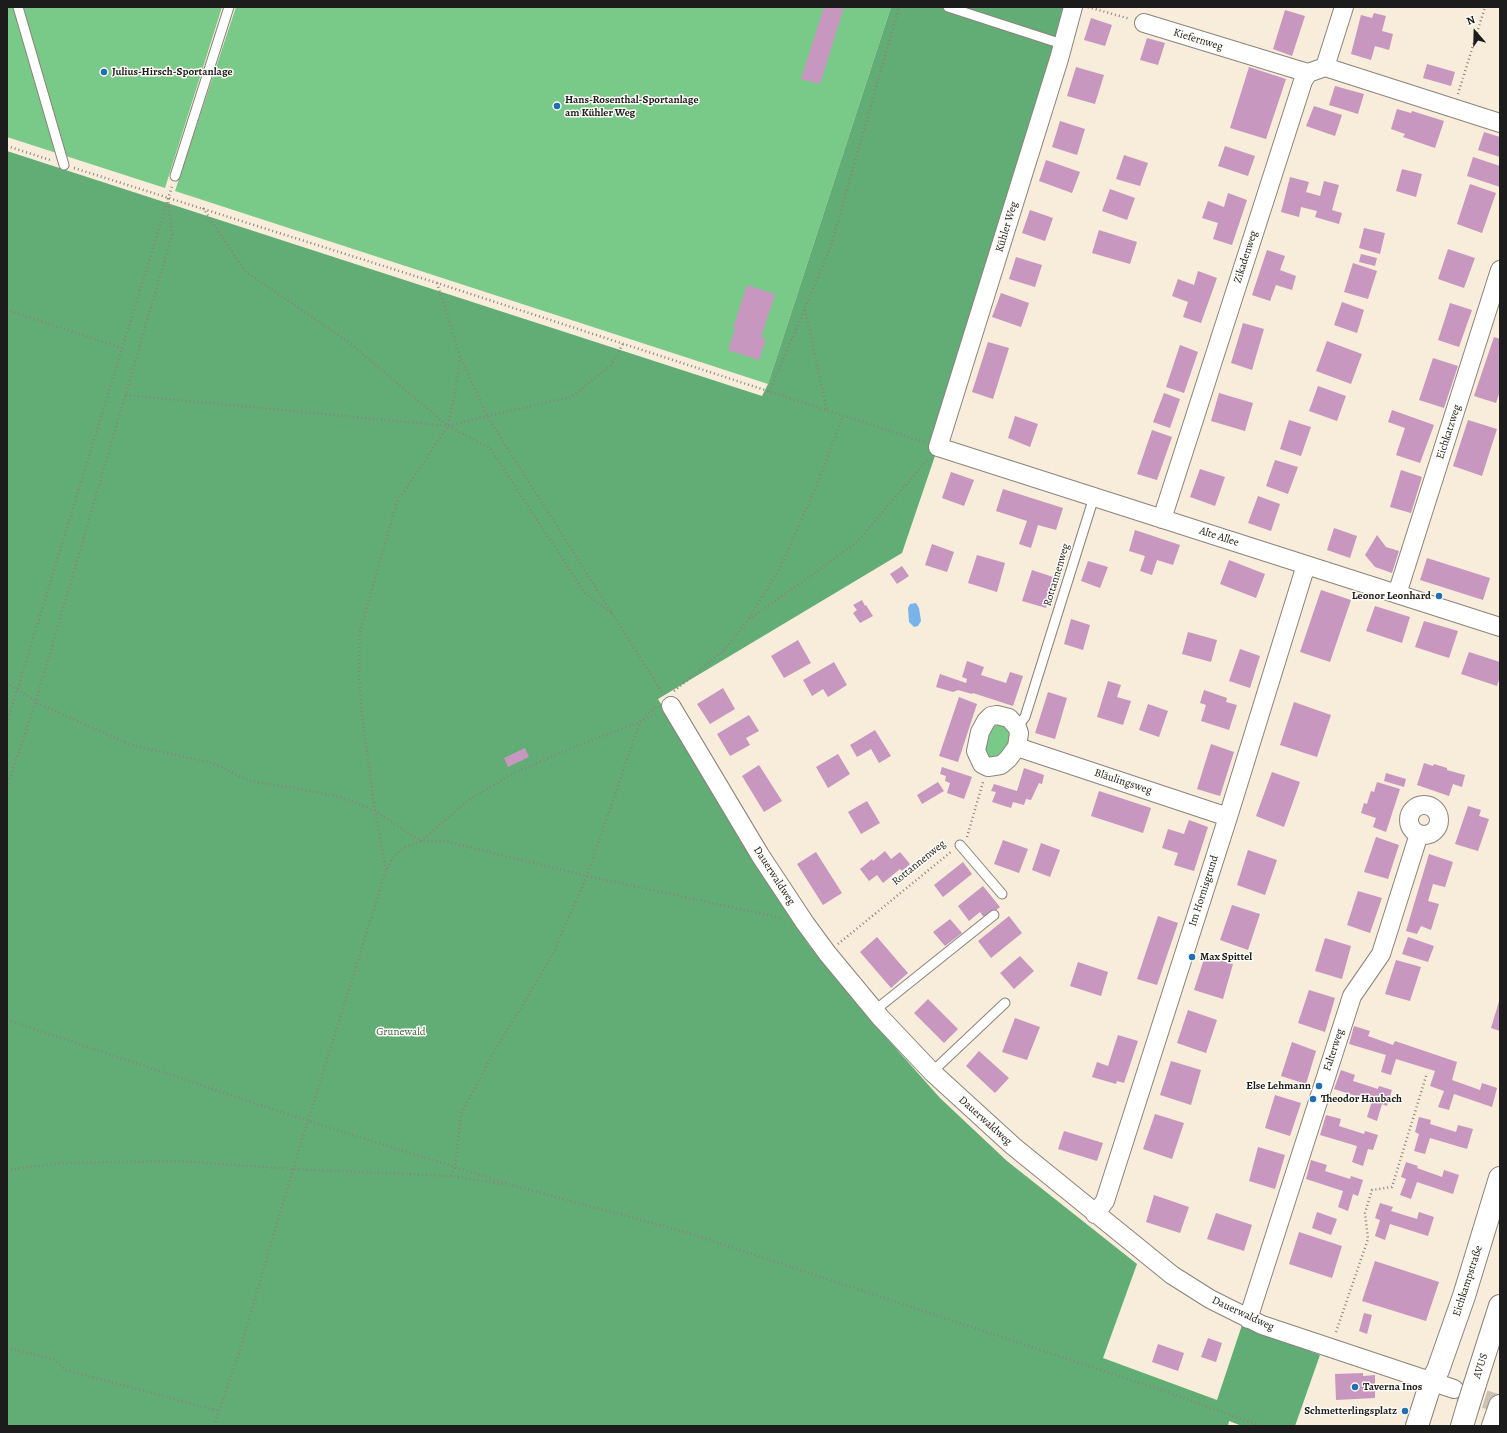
<!DOCTYPE html>
<meta charset="utf-8">
<style>
body{margin:0}
#map{position:relative;width:1507px;height:1433px;overflow:hidden;background:#f8ecda;font-family:Alegreya,serif}
canvas{display:block}
.frame{position:absolute;inset:0;border:8px solid #1c1c1c;pointer-events:none}
.north{position:absolute;left:1455px;top:12px;width:40px;height:40px;-webkit-text-stroke:3px #fdfcf7;paint-order:stroke;rotate:340deg;font-size:11px;font-weight:700;line-height:16px;text-align:center;color:#1c1c1c}
.north::after{content:'';display:block;margin:auto;width:14px;height:18px;background:#1c1c1c;clip-path:polygon(50% 0,100% 100%,50% 72%,0 100%)}
</style>
<div id="map">
<canvas width="1507" height="1433"></canvas>
<div class="frame"></div>
<div class="north">N</div>
</div>
<script>
const g = document.querySelector('canvas').getContext('2d');
g.lineJoin = 'round';
function fill(path, color) { g.fillStyle = color; g.fill(path, 'evenodd'); }
const poly = rows => new Path2D(rows.map(r => 'M' + r).join(''));
function trace(path, color, width, dash) { g.strokeStyle = color; g.lineWidth = width; g.lineCap = dash ? 'butt' : 'round'; g.setLineDash(dash || []); g.stroke(path); }
function drawText(font, color, halo, rows, align = 'center') {
  g.font = font + ' Alegreya,serif'; g.lineWidth = 3; g.setLineDash([]); g.textBaseline = 'middle'; g.strokeStyle = halo; g.fillStyle = color; for (const [text, x, y, turn = 0] of rows) {
    g.save(); g.translate(x, y); g.rotate((+turn || 0) * Math.PI / 180); g.textAlign = isNaN(turn) ? turn : align; if (halo) g.strokeText(text, 0, 0); g.fillText(text, 0, 0); g.restore();
  }
}
const green = poly([
 [7,7,222,7,165,188,7,137],
 [236,7,891,7,768,384,175,191],
 [996,725,1003,725,1009,728,1012,736,1000,761,987,758,985,750,991,729]
]);
const forest = poly([
 [891,7,1073,7,938,447,902,553,658,699,808,944,868,1017,940,1098,1007,1161,1137,1264,1103,1358,1217,1400,1242,1325,1320,1355,1295,1426,1242,1426,1229,1421,1228,1426,7,1426,7,151,762,396,768,384]
]);
const water = poly([
 [916,603,919,608,921,621,918,626,914,627,909,622,908,608,910,604]
]);
const building = poly([
 [824,7,844,7,820,84,801,79],
 [1285,10,1305,16,1292,56,1273,49],
 [1374,13,1386,16,1382,31,1393,34,1389,50,1375,46,1371,60,1351,54,1361,15,1372,18],
 [1091,18,1112,25,1105,46,1084,40],
 [1147,38,1165,43,1158,65,1140,60],
 [1427,64,1455,72,1451,86,1423,78],
 [1076,67,1104,75,1095,104,1067,96],
 [1249,67,1286,79,1266,139,1230,128],
 [1335,86,1364,94,1358,114,1329,105],
 [1314,106,1342,115,1335,136,1306,126],
 [1397,109,1411,113,1412,111,1444,121,1435,148,1403,137,1405,134,1391,129],
 [1060,121,1085,129,1077,155,1052,147],
 [1484,132,1500,137,1500,157,1478,150],
 [1225,146,1255,156,1248,176,1218,166],
 [1124,155,1148,163,1140,186,1116,179],
 [1473,157,1500,166,1500,187,1467,176],
 [1046,160,1080,172,1072,193,1039,181],
 [1402,169,1422,174,1416,197,1396,191],
 [1290,177,1309,182,1306,192,1320,196,1324,181,1339,185,1332,210,1342,213,1339,224,1315,217,1317,211,1301,207,1299,217,1281,212],
 [1470,184,1496,193,1482,233,1457,224],
 [1110,189,1135,198,1127,220,1102,211],
 [1228,193,1247,200,1232,245,1213,239,1218,223,1202,218,1208,201,1224,207],
 [1030,210,1053,218,1045,241,1022,233],
 [1364,228,1385,233,1380,254,1359,248],
 [1099,230,1137,242,1130,264,1092,253],
 [1448,249,1475,258,1464,288,1438,279],
 [1267,250,1285,256,1280,270,1296,276,1292,290,1276,285,1270,301,1252,295],
 [1361,254,1377,258,1375,266,1359,262],
 [1016,257,1042,265,1035,287,1009,279],
 [1353,263,1377,271,1368,299,1344,292],
 [1198,271,1217,278,1201,323,1183,317,1188,302,1172,296,1178,279,1194,285],
 [747,285,775,294,761,337,766,339,759,360,728,350,735,329,733,328],
 [1001,293,1029,303,1021,327,992,317],
 [1342,302,1364,310,1357,333,1334,325],
 [1450,303,1472,310,1459,347,1438,340],
 [1243,323,1264,329,1252,370,1231,363],
 [1494,337,1500,339,1500,391,1496,403,1474,396],
 [1327,341,1362,354,1351,384,1316,371],
 [988,342,1009,348,993,399,972,392],
 [1180,345,1198,352,1184,393,1166,387],
 [1433,358,1458,366,1444,408,1419,400],
 [1318,386,1346,396,1337,421,1309,411],
 [1164,393,1180,399,1170,428,1153,422],
 [1219,393,1253,403,1245,431,1211,421],
 [1392,410,1434,425,1420,463,1396,455,1405,428,1388,422],
 [1015,416,1038,424,1030,447,1008,438],
 [1289,420,1311,427,1301,456,1280,449],
 [1468,420,1497,429,1482,476,1453,466],
 [1152,430,1172,437,1157,480,1137,474],
 [1275,460,1298,467,1288,494,1266,486],
 [1200,469,1225,477,1215,506,1190,497],
 [1401,470,1422,477,1411,513,1390,507],
 [951,472,974,480,964,506,942,498],
 [1003,489,1063,508,1056,530,1038,525,1031,548,1019,544,1027,521,996,511],
 [1258,496,1280,504,1271,531,1248,523],
 [1334,528,1357,536,1350,558,1327,550],
 [1135,530,1180,545,1173,565,1157,560,1152,575,1140,571,1145,556,1129,551],
 [1377,535,1386,547,1399,551,1392,573,1375,567,1365,555],
 [932,544,954,552,947,572,925,565],
 [977,555,1005,563,997,592,968,583],
 [1427,558,1490,578,1483,600,1420,580],
 [1229,560,1265,574,1256,598,1220,584],
 [1088,561,1108,567,1100,588,1081,581],
 [902,566,909,576,897,584,890,574],
 [1032,570,1056,578,1046,608,1022,601],
 [1321,590,1351,600,1330,662,1300,652],
 [862,600,865,606,866,605,873,616,860,623,853,613,857,610,853,605],
 [1375,606,1410,617,1402,643,1366,631],
 [1071,619,1090,625,1083,650,1064,644],
 [1424,621,1458,631,1449,658,1415,647],
 [1188,632,1217,640,1211,662,1182,654],
 [798,640,811,663,784,678,771,656],
 [1240,649,1260,656,1250,688,1229,681],
 [1469,652,1500,662,1500,676,1497,686,1461,674],
 [967,661,984,667,981,675,1006,683,1010,672,1023,676,1013,706,973,693,972,694,958,690,953,692,936,687,940,674,966,683,967,679,962,677],
 [834,662,847,685,828,697,823,689,812,696,803,680],
 [1108,681,1121,685,1117,697,1131,701,1123,725,1097,717],
 [723,688,735,709,710,724,697,704],
 [1204,690,1227,698,1226,702,1237,705,1229,730,1201,721,1206,705,1200,703],
 [1048,692,1067,698,1055,739,1035,733],
 [959,697,977,704,958,762,939,756],
 [1294,702,1331,715,1317,757,1280,745],
 [1148,704,1168,711,1159,737,1139,730],
 [749,715,759,731,746,738,750,745,730,756,717,734],
 [875,730,891,756,879,763,871,749,857,757,850,745],
 [1211,744,1234,752,1220,796,1197,789],
 [525,748,529,757,508,767,504,758],
 [838,754,850,774,828,788,816,767],
 [1424,763,1433,766,1434,764,1447,768,1447,770,1465,775,1462,787,1453,784,1449,796,1417,785],
 [759,765,782,801,764,812,742,776],
 [942,767,972,777,964,799,947,793,950,783,945,781,946,776,940,774],
 [1024,768,1044,775,1042,784,1039,783,1031,800,1026,799,1024,805,1013,802,1011,808,992,802,996,792,991,791,994,784,1017,791],
 [1272,772,1300,782,1284,827,1256,816],
 [1386,773,1406,779,1404,787,1384,781],
 [938,782,944,791,922,804,917,795],
 [1377,782,1400,789,1386,832,1373,827,1376,818,1361,813,1364,803,1367,804,1371,791,1374,792],
 [1099,791,1151,808,1143,833,1091,816],
 [867,801,880,823,861,834,848,812],
 [1468,806,1481,810,1479,816,1489,819,1478,851,1455,844],
 [1189,820,1208,827,1194,871,1174,865,1178,853,1162,848,1168,829,1184,834],
 [1376,837,1399,845,1388,879,1364,872],
 [1003,840,1028,849,1019,873,994,864],
 [1041,843,1060,850,1050,877,1032,870],
 [1248,850,1277,860,1265,895,1237,885],
 [885,851,891,859,900,852,910,864,902,871,900,869,883,883,877,875,869,881,860,869,872,859,873,861],
 [816,852,842,893,823,905,797,864],
 [1429,854,1453,862,1445,887,1433,884,1428,901,1439,904,1431,930,1421,926,1417,934,1406,931],
 [963,862,972,874,943,897,934,885],
 [983,886,1000,907,985,919,980,912,969,921,958,906],
 [1358,891,1382,898,1370,933,1347,925],
 [1232,905,1260,914,1248,950,1220,940],
 [1009,916,1022,933,991,958,978,941],
 [1158,916,1178,923,1157,985,1137,979],
 [950,919,962,933,945,946,933,932],
 [877,937,908,973,891,988,860,952],
 [1408,937,1434,946,1428,962,1402,954],
 [1325,938,1351,946,1342,979,1315,971],
 [1020,956,1034,971,1014,989,1000,973],
 [1205,956,1233,964,1223,999,1194,990],
 [1396,960,1421,967,1410,1001,1385,994],
 [1078,962,1108,972,1101,996,1070,986],
 [1309,990,1335,998,1325,1032,1298,1023],
 [1500,998,1500,1031,1491,1028],
 [928,999,958,1029,944,1043,914,1013],
 [1188,1010,1217,1020,1206,1053,1177,1043],
 [1015,1018,1040,1027,1027,1060,1002,1052],
 [1354,1026,1370,1031,1368,1036,1393,1045,1395,1041,1457,1062,1452,1080,1480,1090,1482,1083,1497,1088,1492,1107,1454,1094,1449,1110,1438,1107,1444,1091,1430,1086,1435,1071,1396,1059,1391,1075,1381,1072,1386,1055,1349,1044],
 [1118,1035,1138,1041,1124,1083,1117,1081,1116,1084,1092,1077,1097,1062,1108,1066],
 [1292,1042,1316,1051,1306,1084,1281,1076],
 [979,1051,1009,1078,995,1093,966,1066],
 [1171,1061,1201,1070,1191,1105,1160,1095],
 [1341,1070,1355,1075,1353,1081,1378,1089,1379,1086,1392,1090,1387,1106,1382,1104,1377,1121,1367,1117,1372,1101,1334,1089],
 [1275,1095,1301,1103,1290,1136,1265,1128],
 [1155,1114,1184,1123,1172,1159,1143,1149],
 [1326,1115,1341,1119,1339,1126,1364,1134,1365,1131,1378,1135,1373,1150,1368,1149,1363,1166,1352,1162,1357,1146,1320,1135],
 [1419,1117,1431,1120,1430,1124,1456,1132,1458,1125,1473,1129,1467,1149,1430,1138,1425,1154,1414,1151,1419,1134,1415,1132],
 [1064,1131,1103,1143,1097,1161,1058,1149],
 [1258,1147,1285,1155,1275,1189,1249,1181],
 [1311,1160,1327,1165,1325,1171,1350,1179,1351,1176,1363,1180,1358,1196,1353,1194,1348,1211,1338,1207,1343,1191,1306,1179],
 [1406,1162,1418,1166,1417,1168,1442,1177,1444,1170,1459,1175,1453,1194,1417,1182,1411,1199,1400,1195,1406,1179,1401,1177],
 [1154,1195,1189,1207,1180,1233,1146,1222],
 [1380,1203,1393,1207,1391,1211,1417,1219,1419,1212,1434,1217,1428,1236,1390,1224,1385,1240,1375,1236,1380,1220,1375,1218],
 [1317,1212,1337,1219,1331,1235,1312,1228],
 [1216,1213,1252,1225,1244,1251,1207,1239],
 [1299,1232,1342,1246,1332,1278,1289,1264],
 [1375,1261,1439,1282,1426,1321,1362,1301],
 [1364,1313,1372,1315,1367,1334,1359,1331],
 [1208,1338,1222,1343,1216,1362,1201,1357],
 [1158,1344,1184,1353,1178,1371,1152,1362],
 [1363,1373,1363,1376,1375,1375,1375,1398,1336,1400,1335,1374]
]);
const streetTunnel = poly([
 [1459,1391,1500,1404]
]);
const path = poly([
 [1088,7,1130,19],
 [1458,94,1485,7],
 [7,146,50,160],
 [74,168,437,283,924,442],
 [203,208,245,271,347,341,448,426,490,448,585,593,613,614],
 [437,283,460,356,487,416,663,694],
 [7,310,122,348],
 [805,310,827,410],
 [769,392,830,249,899,7],
 [126,395,448,426,487,416,571,397,610,366,623,344],
 [749,618,780,568,816,487,843,416],
 [7,683,42,705,131,745,212,763,250,781,294,788,341,797,375,811,421,841,467,801,510,775,569,749,640,722,658,713],
 [674,691,723,651,748,620,809,577,858,541,928,459],
 [7,723,172,186],
 [7,787,36,701,172,235,168,198],
 [967,837,983,782],
 [386,870,375,811,362,715,359,675,360,631,397,502,448,426,455,391,460,357],
 [838,944,952,851],
 [7,1020,308,1121,512,1185,689,1233,1170,1393,1260,1426],
 [7,1170,63,1163,180,1161,293,1169,451,1176,503,1184],
 [451,1176,455,1167,461,1114,496,1048,551,958,587,876,640,722,655,707],
 [1336,1332,1368,1239,1365,1213,1372,1190,1392,1187,1427,1073],
 [7,1348,53,1359,66,1370,219,1411],
 [214,1426,239,1353,293,1169,386,870,394,856,405,847,421,841,444,841,587,876,782,918]
]);
const lane = poly([
 [18,7,64,165],
 [948,7,1062,44],
 [175,176,229,7],
 [1017,727,1025,717,1094,497],
 [960,845,1002,894],
 [874,1011,994,915],
 [932,1072,1005,1003]
]);
const street = poly([
 [1073,7,1059,59,938,447,1500,627],
 [1144,23,1308,73],
 [1325,67,1500,123],
 [1162,519,1303,81,1308,73,1325,67,1344,7],
 [1397,594,1500,270],
 [671,706,760,855,805,923,827,953,880,1017,932,1072,1013,1146,1172,1275,1210,1299,1262,1325,1454,1389],
 [997,715,1009,718,1017,727,1019,733,1017,747,1008,759,1001,765,988,767,982,764,976,751,980,732,986,721,991,716,997,715],
 [1017,747,1228,817],
 '1409 820a15 15 0 1 1 30 0a15 15 0 1 1-30 0Z',
 [1095,1214,1105,1201,1228,817,1306,565],
 [1248,1319,1352,996,1381,954,1419,834]
]);
const secondary = poly([
 [1417,1426,1431,1382,1438,1370,1464,1296,1500,1178]
]);
const highway = poly([
 [1475,1384,1500,1306],
 [1462,1426,1468,1406],
 [1493,1426,1500,1406]
]);
const highwayBridge = poly([
 [1468,1406,1475,1384]
]);
const markers = [
 [104,72,4,"#1f6fb2"],
 [557,106,4,"#1f6fb2"],
 [1439,596,4,"#1f6fb2"],
 [1192,957,4,"#1f6fb2"],
 [1319,1086,4,"#1f6fb2"],
 [1313,1099,4,"#1f6fb2"],
 [1355,1387,4,"#1f6fb2"],
 [1405,1411,4,"#1f6fb2"]
];
const streetNames = [
 ["Kiefernweg",1198,40,17],
 ["Kühler Weg",1007,227,-73],
 ["Zikadenweg",1246,257,-72],
 ["Eichkatzweg",1449,432,-72],
 ["Alte Allee",1219,537,18],
 ["Rottannenweg",1057,575,-73],
 ["Bläulingsweg",1123,782,18],
 ["Rottannenweg",919,863,-39],
 ["Dauerwaldweg",774,876,57],
 ["Im Hornisgrund",1204,891,-72],
 ["Falterweg",1334,1050,-72],
 ["Dauerwaldweg",985,1121,42],
 ["Eichkampstraße",1468,1281,-72],
 ["Dauerwaldweg",1243,1314,25],
 ["AVUS",1481,1366,-72]
];
const poiNames = [
 ["Julius-Hirsch-Sportanlage",112,72],
 ["Hans-Rosenthal-Sportanlage",565,100],
 ["am Kühler Weg",565,113],
 ["Leonor Leonhard",1431,596,"right"],
 ["Max Spittel",1200,957],
 ["Else Lehmann",1311,1086,"right"],
 ["Theodor Haubach",1321,1099],
 ["Taverna Inos",1363,1387],
 ["Schmetterlingsplatz",1397,1411,"right"]
];
const parkNames = [
 ["Grunewald",401,1032]
];
fill(green, '#79c989');
fill(forest, '#62ad75');
fill(water, '#78b4ea');
fill(building, '#c797c0');
trace(streetTunnel, '#ccc2b4', 18, [18, 9]);
trace(lane, '#8a847b', 11);
trace(street, '#8a847b', 20);
trace(secondary, '#8a847b', 24);
trace(highway, '#8a847b', 24);
trace(path, '#8a847b', 2.5, [1, 3]);
trace(lane, '#fff', 9);
trace(street, '#fff', 18);
trace(secondary, '#fff', 22);
trace(highway, '#fff', 22);
trace(highwayBridge, '#8a847b', 24, []);
trace(highwayBridge, '#fff', 22);
for (const [x, y, r, color] of markers) { const dot = new Path2D(); dot.arc(x, y, r, 0, 2 * Math.PI); g.fillStyle = color; g.fill(dot); trace(dot, '#fdfcf7', 1.5); }
drawText('11px', '#1c1c1c', '#fdfcf7', streetNames);
drawText('bold 11px', '#1c1c1c', '#fdfcf7', poiNames, 'left');
drawText('11px', '#416148', '#fdfcf7', parkNames);
</script>
